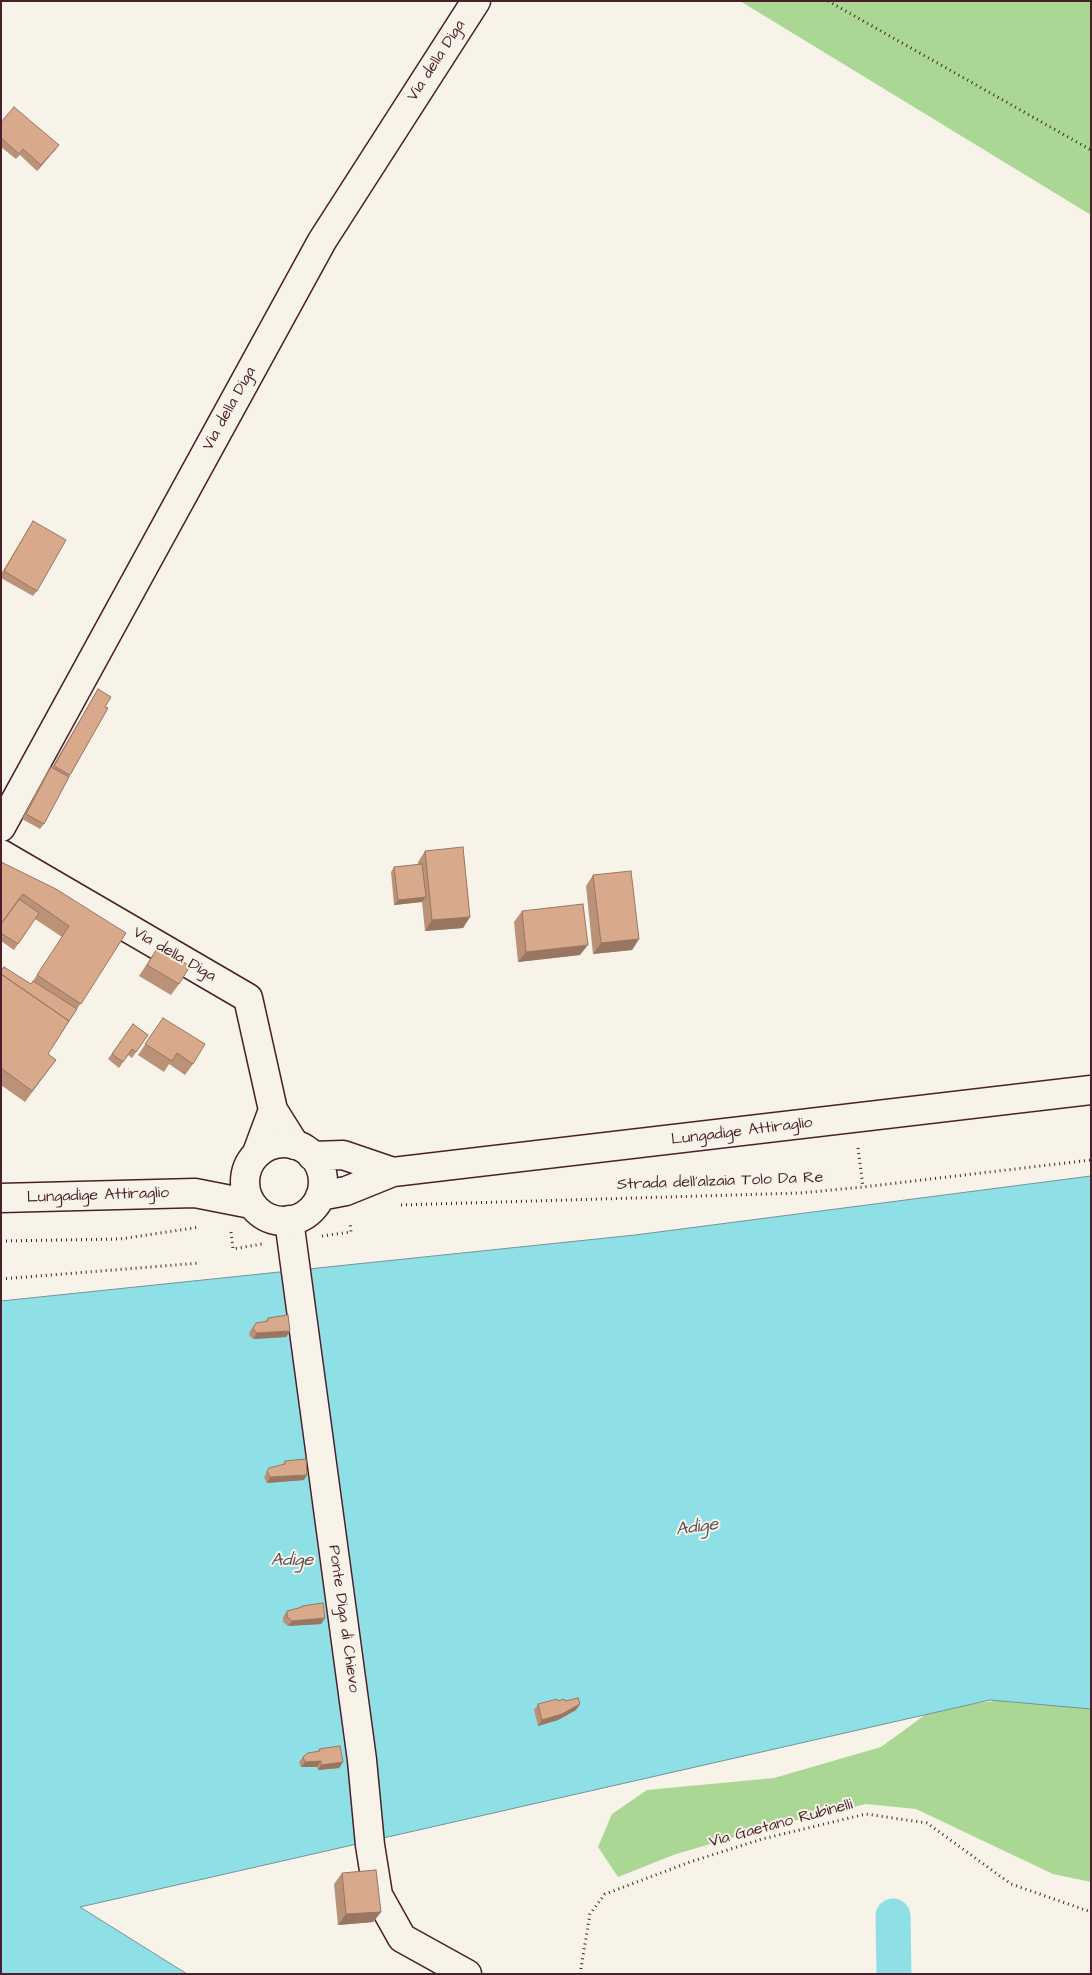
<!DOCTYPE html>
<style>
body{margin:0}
#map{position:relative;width:1092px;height:1975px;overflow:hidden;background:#f7f3e8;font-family:"Architects Daughter",sans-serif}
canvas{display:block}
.frame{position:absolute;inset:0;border:2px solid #4a1f2b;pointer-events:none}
</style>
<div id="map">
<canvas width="1092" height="1975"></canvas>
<div class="frame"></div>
</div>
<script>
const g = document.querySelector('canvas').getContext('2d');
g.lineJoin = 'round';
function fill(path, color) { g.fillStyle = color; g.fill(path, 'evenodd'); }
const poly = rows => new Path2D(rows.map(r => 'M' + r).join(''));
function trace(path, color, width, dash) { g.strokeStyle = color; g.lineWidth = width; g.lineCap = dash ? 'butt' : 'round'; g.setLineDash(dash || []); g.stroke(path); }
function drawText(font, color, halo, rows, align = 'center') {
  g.font = font + ' "Architects Daughter",sans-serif'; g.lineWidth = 4; g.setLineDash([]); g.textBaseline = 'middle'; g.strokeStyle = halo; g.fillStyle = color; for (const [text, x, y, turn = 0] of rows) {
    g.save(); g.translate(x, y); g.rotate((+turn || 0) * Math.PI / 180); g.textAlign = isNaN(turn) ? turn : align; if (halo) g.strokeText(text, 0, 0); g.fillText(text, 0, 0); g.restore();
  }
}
const green = poly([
 [740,1,1091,1,1091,215],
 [1091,1688,1091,1882,1053,1874,916,1809,866,1804,776,1825,676,1854,618,1877,598,1847,612,1814,647,1790,774,1778,881,1747,933,1709]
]);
const water = poly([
 [1091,1176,1091,1709,990,1700,80,1907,187,1974,1,1974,1,1301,635,1235,1091,1176]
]);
const canal = poly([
 [893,1916,894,1974]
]);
const path = poly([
 [828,1,1091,150],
 [858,1148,863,1187],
 [401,1205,800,1193,863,1187,1091,1160],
 [231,1232,233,1249,262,1244],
 [322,1236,351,1232,350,1222],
 [1,1241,120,1239,200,1227],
 [1,1279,200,1263],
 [580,1974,590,1914,605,1894,690,1862,762,1839,866,1814,927,1823,1011,1884,1091,1912]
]);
const street = poly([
 [1,827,322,241,476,1],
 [1,854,248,998,273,1110,295,1145],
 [257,1153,273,1110],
 [289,1220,362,1760,370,1845,378,1895,402,1938,467,1974]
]);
const secondary = poly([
 '245 1182a39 39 0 1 1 78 0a39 39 0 1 1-78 0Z',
 [312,1156,343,1155,393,1172],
 [320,1196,346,1191,393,1172,1091,1090],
 [1,1198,195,1193,251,1204]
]);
const wall = poly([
 [1,122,59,145,37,171,20,155,16,159,1,147],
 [33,521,37,591,33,596,1,578,1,574],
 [98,689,105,707,108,708,69,777,44,824,40,829,22,819,47,772,51,767,52,767],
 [425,851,470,917,463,928,425,931,422,902,394,905,391,872,394,867,418,865,418,862],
 [1,862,126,933,48,1054,56,1060,25,1102,1,1085,1,971,31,984,62,937,35,919,14,950,1,941],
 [593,875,639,939,632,950,593,954,586,886],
 [522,911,580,955,518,962,514,922],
 [158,947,179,984,171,995,139,976],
 [163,1018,193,1064,185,1075,169,1064,164,1072,138,1055],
 [133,1024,148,1035,132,1058,128,1055,119,1068,108,1059],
 [268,1318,290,1331,286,1337,253,1339,249,1335,250,1331,254,1326,265,1322],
 [285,1461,304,1480,267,1483,264,1477,269,1468,282,1465],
 [302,1606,325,1618,321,1624,288,1626,283,1622,283,1617,287,1611,301,1608],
 [558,1701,565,1701,576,1710,558,1720,538,1726,534,1710,538,1704],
 [319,1749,343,1762,339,1768,318,1770,317,1767,301,1767,299,1762,303,1757,318,1752],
 [342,1873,381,1912,373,1922,338,1925,334,1884]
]);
const shadedWall = poly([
 [59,145,55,150,37,171,41,165],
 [426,897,422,902,394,905,398,900],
 [470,917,463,928,425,931,432,920],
 [639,939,632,950,593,954,601,943],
 [588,945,580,955,518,962,526,952],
 [290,1331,286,1337,253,1339,257,1333],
 [307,1475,304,1480,267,1483,270,1477],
 [325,1618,321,1624,288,1626,292,1621],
 [580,1704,576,1710,558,1720,538,1726,542,1720],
 [321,1761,317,1767,301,1767,305,1762],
 [343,1762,339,1768,318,1770,321,1765],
 [381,1912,373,1922,338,1925,346,1914]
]);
const building = poly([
 [14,107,59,145,41,165,23,149,19,154,1,138,1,122,14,107],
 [33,521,66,540,37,591,4,571,33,521],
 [98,689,111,697,105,707,108,708,70,775,54,766,98,689],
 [51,767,69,777,44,824,26,814,51,767],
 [463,847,470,917,432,920,425,851,463,847],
 [1,862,56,889,126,933,81,1004,37,975,69,926,23,894,1,924,1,862],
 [422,864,426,897,398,900,394,867,422,864],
 [631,871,639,939,601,943,593,875,631,871],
 [19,899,39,913,18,944,1,933,1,924,19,899],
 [583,904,588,945,526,952,522,911,583,904],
 [158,947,190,966,179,984,147,965,158,947],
 [4,967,31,984,33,981,77,1009,69,1021,1,974,1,971,4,967],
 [1,974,69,1021,48,1054,56,1060,32,1091,1,1068,1,974],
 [163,1018,205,1044,193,1064,177,1053,172,1061,145,1044,163,1018],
 [133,1024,148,1035,136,1052,132,1049,123,1062,112,1054,133,1024],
 [288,1315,290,1331,257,1333,253,1329,254,1326,256,1323,268,1321,268,1318,288,1315],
 [306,1459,307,1475,270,1477,267,1471,269,1468,285,1464,285,1461,306,1459],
 [323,1603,325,1618,292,1621,287,1617,287,1611,291,1610,302,1607,302,1606,323,1603],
 [578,1698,580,1704,562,1714,542,1720,538,1704,557,1699,558,1701,564,1699,565,1701,578,1698],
 [340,1746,343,1762,321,1765,321,1761,305,1762,303,1757,308,1753,320,1751,319,1749,340,1746],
 [376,1870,381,1912,346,1914,342,1873,376,1870]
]);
const streetNames = [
 ["Via della Diga",437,61,-57],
 ["Via della Diga",230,409,-61],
 ["Via della Diga",174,955,30],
 ["Lungadige Attiraglio",742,1132,-7],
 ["Strada dell'alzaia Tolo Da Re",720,1182,-2],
 ["Lungadige Attiraglio",98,1196,-2],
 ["Ponte Diga di Chievo",343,1619,82],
 ["Via Gaetano Rubinelli",781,1824,-15]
];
const waterNames = [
 ["Adige",697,1528,-8],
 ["Adige",292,1561]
];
fill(green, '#abd795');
fill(water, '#8fe0e6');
trace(water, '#73939b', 1);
trace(canal, '#8fe0e6', 35);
trace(street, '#4a1f2b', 31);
trace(secondary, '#4a1f2b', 31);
trace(path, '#4a1f2b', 3, [1, 4]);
trace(street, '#f7f3e8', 28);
trace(secondary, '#f7f3e8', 28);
fill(wall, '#bb9178');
fill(shadedWall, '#987661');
fill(building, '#d9a98b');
trace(building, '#987661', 1);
drawText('16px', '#4a1f2b', '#f7f3e8', streetNames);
drawText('italic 18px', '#5b4f5a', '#f7f3e8', waterNames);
</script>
